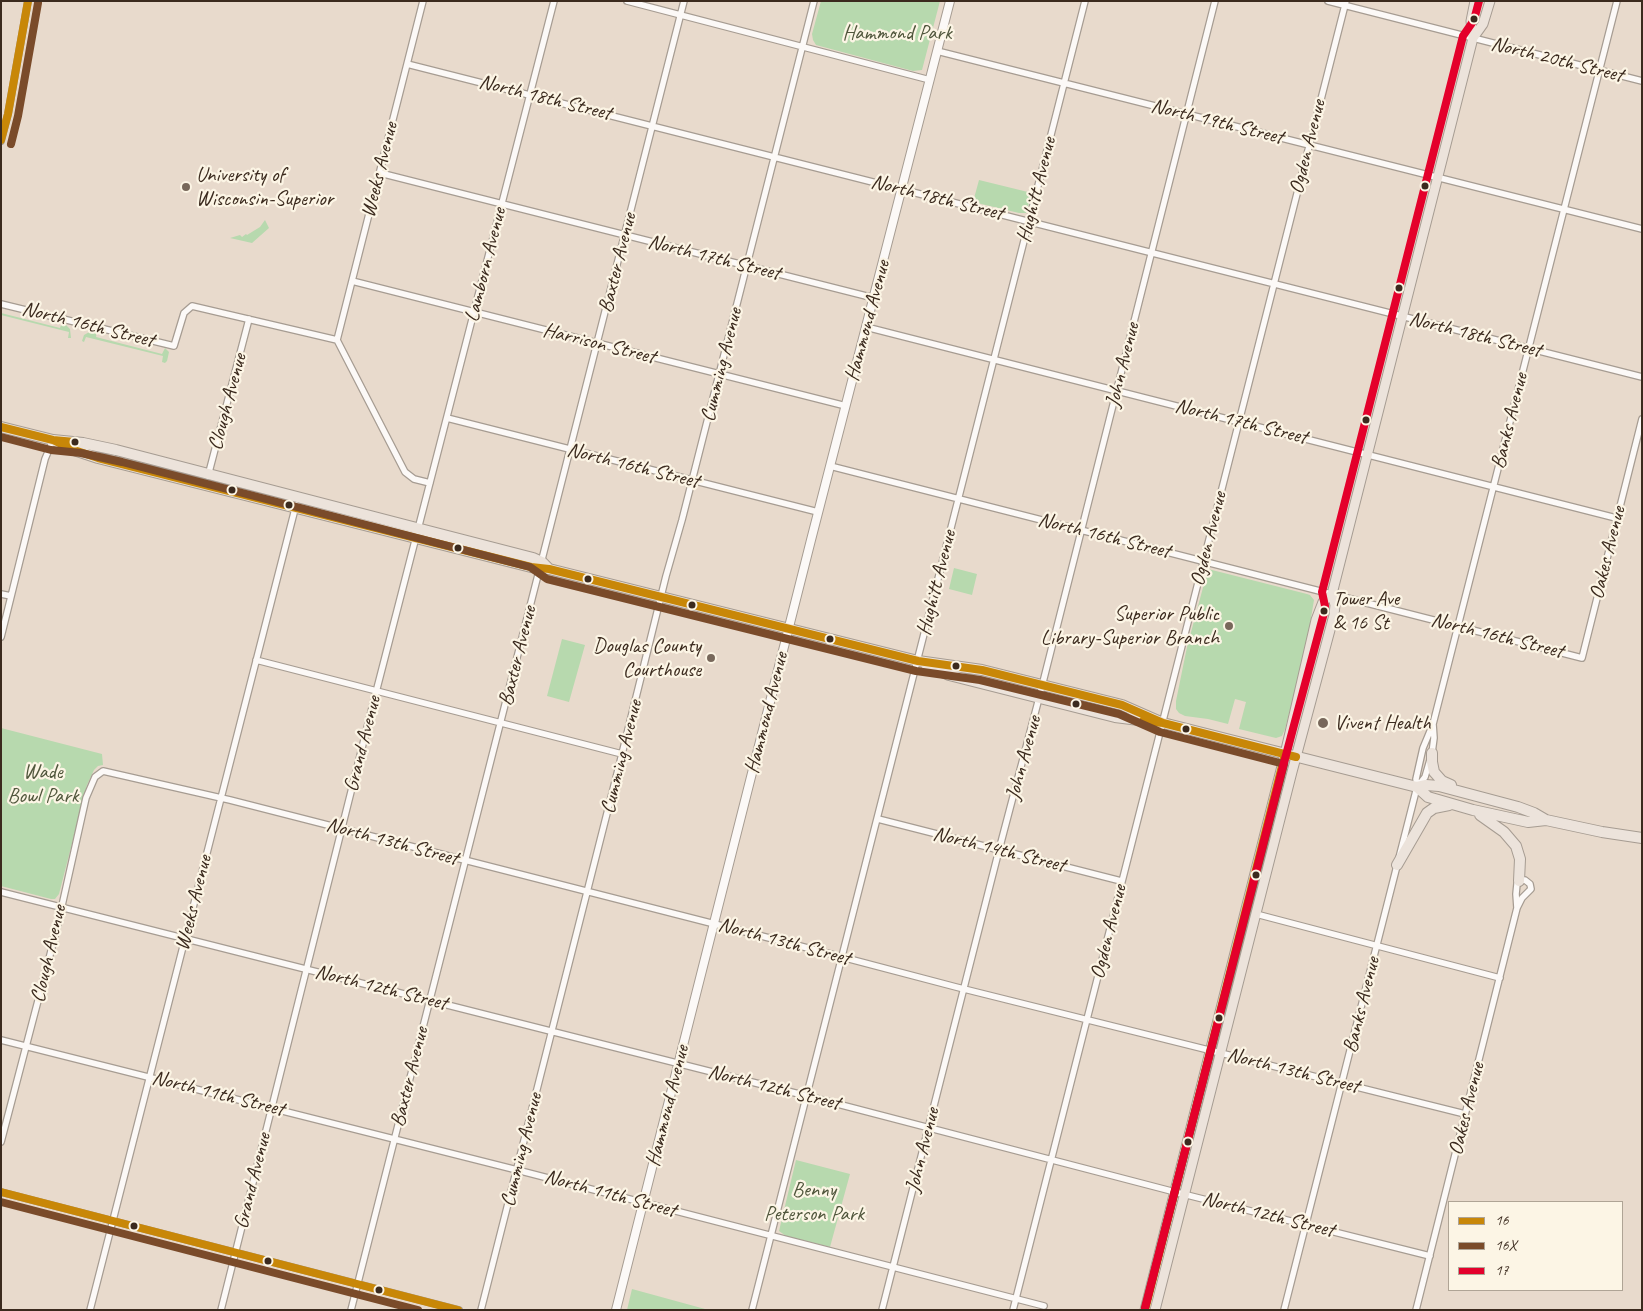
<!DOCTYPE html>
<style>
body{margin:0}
#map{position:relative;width:1643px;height:1311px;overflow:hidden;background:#e8dacc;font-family:Caveat,sans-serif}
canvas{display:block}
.frame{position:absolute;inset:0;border:2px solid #3b2a1e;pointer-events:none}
.legend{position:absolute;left:1448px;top:1201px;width:175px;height:90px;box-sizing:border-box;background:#fcf5e5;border:1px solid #afa495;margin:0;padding:6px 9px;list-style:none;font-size:15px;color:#3b2a1e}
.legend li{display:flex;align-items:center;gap:10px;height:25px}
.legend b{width:25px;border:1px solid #afa495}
</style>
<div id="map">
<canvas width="1643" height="1311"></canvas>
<div class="frame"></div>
<ul class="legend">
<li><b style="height:6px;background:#c88708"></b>16</li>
<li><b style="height:6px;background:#7a4b2a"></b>16X</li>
<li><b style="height:6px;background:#e4002b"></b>17</li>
</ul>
</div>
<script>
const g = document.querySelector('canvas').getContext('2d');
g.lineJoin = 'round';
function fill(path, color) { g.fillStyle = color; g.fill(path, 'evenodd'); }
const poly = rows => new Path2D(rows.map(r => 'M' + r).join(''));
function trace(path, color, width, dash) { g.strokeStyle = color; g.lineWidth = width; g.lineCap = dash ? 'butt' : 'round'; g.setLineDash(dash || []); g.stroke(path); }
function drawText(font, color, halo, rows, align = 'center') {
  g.font = font + ' Caveat,sans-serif'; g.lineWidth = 4.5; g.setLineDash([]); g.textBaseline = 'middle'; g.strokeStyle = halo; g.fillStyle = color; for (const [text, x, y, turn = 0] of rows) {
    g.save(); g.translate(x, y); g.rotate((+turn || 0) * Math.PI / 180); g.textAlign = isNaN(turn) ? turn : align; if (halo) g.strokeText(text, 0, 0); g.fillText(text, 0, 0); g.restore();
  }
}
const green = poly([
 [821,1,940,1,922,70,913,71,816,45,813,40,812,34],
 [979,180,1032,193,1026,213,1019,213,973,202],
 [265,220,269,228,252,243,230,238,240,235,242,237,246,234,247,235,260,227],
 [1,313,60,328,62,322,64,323,70,329,71,338,68,338,69,332,1,315],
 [91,331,97,331,96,337,162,354,165,348,169,352,167,361,165,363,162,362,163,356,86,337,84,342,82,341,84,335],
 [954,568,977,574,972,595,949,589],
 [1208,569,1307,594,1310,595,1314,600,1306,648,1285,729,1282,736,1276,738,1239,729,1246,702,1235,699,1228,724,1208,719,1185,716,1179,713,1176,709,1176,701,1187,647],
 [562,639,585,645,569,702,547,696],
 [1,728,102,754,103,765,98,766,94,770,87,785,59,894,55,899,51,899,1,886],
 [796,1160,850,1174,830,1247,786,1236,779,1231],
 [632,1289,705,1309,705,1310,627,1310]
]);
const minor = poly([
 [627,1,930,80],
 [1328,1,1642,81],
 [937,51,1642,229],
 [407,64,1642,377],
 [1,141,8,114,28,1],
 [380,173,874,298],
 [352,281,846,406],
 [1,304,174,346,184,313,192,306,337,340],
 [866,327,1616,518],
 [337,340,423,1],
 [337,340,405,472,414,479,430,483],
 [447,418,818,512],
 [830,466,1582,658,1642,419],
 [208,476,249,319],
 [1,594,11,596],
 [1,637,45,459,53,440],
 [256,660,622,754],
 [1418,786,1425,777,1432,753,1434,738,1433,724],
 [878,819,1121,881],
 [1,892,807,1096,1175,1192,1430,1256],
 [1256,914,1500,978],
 [1,1040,517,1170,1044,1306],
 [1,1142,57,928,86,798,95,777,103,771,230,800,781,941,956,987,1465,1114],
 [1,1192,459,1310],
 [90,1310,296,505],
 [221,1310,374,700,554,1],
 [351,1310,684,1],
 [481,1310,620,762,666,576,682,520,814,1],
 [752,1310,1085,1],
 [882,1310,999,850,1039,698,1215,1],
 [1013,1310,1346,1],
 [1284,1310,1417,787,1416,779,1423,748,1433,724,1617,1],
 [1416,1310,1517,908,1522,898,1531,889,1530,884,1525,880,1519,881,1517,884,1516,894,1517,908]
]);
const tertiary = poly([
 [616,1310,811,540,950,1]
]);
const primary = poly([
 [1473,38,1471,21,1475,1],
 [1145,1310,1285,754,1316,620,1323,602,1332,594],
 [1155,1310,1292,772,1334,615,1335,605,1332,594,1473,38,1483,24,1490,1]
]);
const trunk = poly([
 [1,427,53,440,83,443,116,450,405,525,533,558,542,562,549,569],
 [53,440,71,449,98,458,531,567,549,569,918,661,982,670,1122,705,1163,723],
 [926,665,949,675,1115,717,1163,723,1417,787,1426,785,1439,786,1518,807,1534,813,1546,820,1602,832,1642,838],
 [1432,753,1432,762,1434,772,1442,781,1451,785],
 [1417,787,1428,797,1473,810,1528,822,1546,820],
 [1480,815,1504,832,1516,846,1520,859,1519,881],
 [1397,865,1427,813,1434,808,1449,805]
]);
const bus1 = poly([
 [1,140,8,114,28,1],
 [1,427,53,440,75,442],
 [53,440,71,449,98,458,531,567,549,569,918,661,982,670,1122,705,1163,723],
 [1143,721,1163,723,1296,757],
 [1,1192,458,1310],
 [1145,1310,1285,754]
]);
const bus2 = poly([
 [11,144,18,116,38,3],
 [1,437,51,450,81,453,122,462,530,567,547,579,916,671,980,680,1119,714,1160,732,1284,764,1145,1308],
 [1,1202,418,1310]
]);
const bus3 = poly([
 [1145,1308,1282,770,1324,613,1325,606,1322,592,1463,36,1474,20,1479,1]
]);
const markers = [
 [1474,19,4.5,"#3b2a1e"],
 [1425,186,4.5,"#3b2a1e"],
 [186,187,5,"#78685b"],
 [1399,288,4.5,"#3b2a1e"],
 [1366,420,4.5,"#3b2a1e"],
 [75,442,4.5,"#3b2a1e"],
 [232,490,4.5,"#3b2a1e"],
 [289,505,4.5,"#3b2a1e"],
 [458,548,4.5,"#3b2a1e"],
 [588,579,4.5,"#3b2a1e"],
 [692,605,4.5,"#3b2a1e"],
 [1324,611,4.5,"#3b2a1e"],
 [1229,626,5,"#78685b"],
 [830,639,4.5,"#3b2a1e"],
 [711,658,5,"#78685b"],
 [956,666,4.5,"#3b2a1e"],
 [1076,704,4.5,"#3b2a1e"],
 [1323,723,6,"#78685b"],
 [1186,729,4.5,"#3b2a1e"],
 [1256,875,4.5,"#3b2a1e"],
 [1219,1018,4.5,"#3b2a1e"],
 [1188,1142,4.5,"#3b2a1e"],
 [134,1226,4.5,"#3b2a1e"],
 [268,1261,4.5,"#3b2a1e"],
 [379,1290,4.5,"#3b2a1e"]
];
const busNames = [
 ["Tower Ave",1333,600],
 ["& 16 St",1333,624]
];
const parkNames = [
 ["Hammond Park",897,33],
 ["Wade",43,772],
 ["Bowl Park",43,796],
 ["Benny",814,1190],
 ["Peterson Park",814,1214]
];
const streetNames = [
 ["North 20th Street",1557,60,14],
 ["North 18th Street",545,98,14],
 ["North 19th Street",1217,122,14],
 ["Ogden Avenue",1308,147,-76],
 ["Weeks Avenue",380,170,-76],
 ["Hughitt Avenue",1037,190,-76],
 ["North 18th Street",937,198,14],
 ["North 17th Street",714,258,14],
 ["Baxter Avenue",618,263,-76],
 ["Lamborn Avenue",486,265,-76],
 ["Hammond Avenue",868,321,-75],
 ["North 16th Street",88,325,14],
 ["North 18th Street",1475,335,14],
 ["Harrison Street",599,344,14],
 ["Cumming Avenue",722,365,-76],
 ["John Avenue",1123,365,-76],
 ["Clough Avenue",228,402,-75],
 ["Banks Avenue",1510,421,-76],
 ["North 17th Street",1241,422,14],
 ["North 16th Street",633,466,14],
 ["North 16th Street",1104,536,14],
 ["Ogden Avenue",1209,539,-76],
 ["Oakes Avenue",1608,553,-76],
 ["Hughitt Avenue",937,583,-76],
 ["North 16th Street",1497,636,14],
 ["Baxter Avenue",518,656,-76],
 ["Hammond Avenue",767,713,-76],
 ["Grand Avenue",363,744,-76],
 ["Cumming Avenue",622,757,-76],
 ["John Avenue",1024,758,-75],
 ["North 13th Street",392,842,15],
 ["North 14th Street",999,850,14],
 ["Weeks Avenue",194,903,-76],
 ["Ogden Avenue",1109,932,-76],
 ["North 13th Street",784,942,15],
 ["Clough Avenue",49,954,-77],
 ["North 12th Street",381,988,14],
 ["Banks Avenue",1362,1005,-76],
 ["North 13th Street",1293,1071,14],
 ["Baxter Avenue",410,1077,-76],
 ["North 12th Street",774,1088,14],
 ["North 11th Street",218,1094,14],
 ["Hammond Avenue",668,1106,-76],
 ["Oakes Avenue",1467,1109,-76],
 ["Cumming Avenue",522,1150,-76],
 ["John Avenue",923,1150,-76],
 ["Grand Avenue",253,1181,-76],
 ["North 11th Street",610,1194,15],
 ["North 12th Street",1268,1215,14]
];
const poiNames = [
 ["University of",196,175],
 ["Wisconsin-Superior",196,199],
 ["Superior Public",1219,614,"right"],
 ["Library-Superior Branch",1219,638,"right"],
 ["Douglas County",701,646,"right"],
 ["Courthouse",701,670,"right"],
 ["Vivent Health",1334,723]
];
fill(green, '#b7d9ae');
trace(minor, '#a69c92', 8);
trace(tertiary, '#a69c92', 10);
trace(primary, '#a69c92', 11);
trace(trunk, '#a69c92', 12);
trace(minor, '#fcf9f7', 5.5);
trace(tertiary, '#fcf9f7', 8);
trace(primary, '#ece3db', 9);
trace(trunk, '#ece3db', 10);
trace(bus1, '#c88708', 8);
trace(bus2, '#7a4b2a', 8);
trace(bus3, '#e4002b', 8);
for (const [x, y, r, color] of markers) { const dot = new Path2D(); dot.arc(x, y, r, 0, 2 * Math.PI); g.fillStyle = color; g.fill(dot); trace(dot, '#fcf5e5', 2); }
drawText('20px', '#3b2a1e', '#fcf5e5', busNames, 'left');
drawText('21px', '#50563c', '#fcf5e5', parkNames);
drawText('21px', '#3b2a1e', '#fcf5e5', streetNames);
drawText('21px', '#3b2a1e', '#fcf5e5', poiNames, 'left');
</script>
